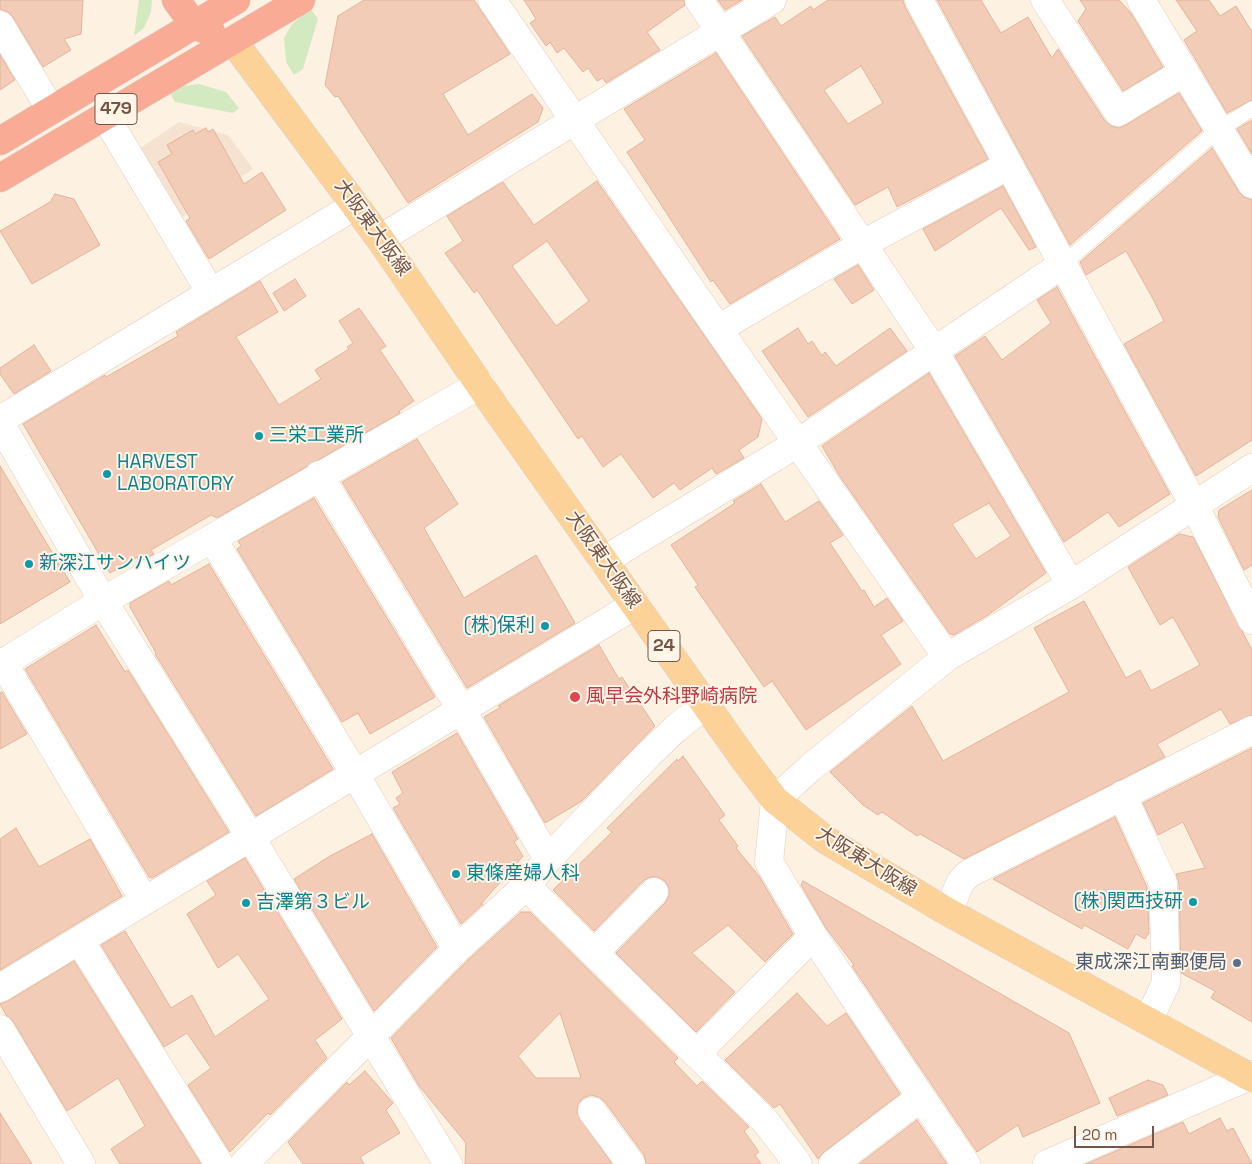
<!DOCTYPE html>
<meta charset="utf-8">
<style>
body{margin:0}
#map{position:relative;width:1252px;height:1164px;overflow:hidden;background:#fdf1e1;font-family:"Space Grotesk",sans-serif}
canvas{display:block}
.scale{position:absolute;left:1074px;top:1126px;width:80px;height:22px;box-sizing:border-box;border:2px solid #755547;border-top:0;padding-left:6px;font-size:15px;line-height:18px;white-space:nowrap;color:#755547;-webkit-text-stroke:4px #fff5e8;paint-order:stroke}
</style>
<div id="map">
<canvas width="1252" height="1164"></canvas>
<div class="scale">20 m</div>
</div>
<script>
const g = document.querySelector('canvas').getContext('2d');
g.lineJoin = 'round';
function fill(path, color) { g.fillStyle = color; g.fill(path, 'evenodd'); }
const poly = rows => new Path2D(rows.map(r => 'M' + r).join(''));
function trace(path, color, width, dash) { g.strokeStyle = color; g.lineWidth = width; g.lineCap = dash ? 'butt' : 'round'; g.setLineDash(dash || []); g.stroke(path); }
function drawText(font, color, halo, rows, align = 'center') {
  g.font = font + ' "Space Grotesk","Noto Sans JP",sans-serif'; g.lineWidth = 4; g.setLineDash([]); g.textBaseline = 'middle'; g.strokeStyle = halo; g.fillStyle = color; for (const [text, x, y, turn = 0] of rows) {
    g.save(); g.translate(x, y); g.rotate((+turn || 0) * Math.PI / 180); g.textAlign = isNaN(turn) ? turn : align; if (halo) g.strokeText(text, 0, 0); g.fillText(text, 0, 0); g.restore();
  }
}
const residential = poly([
 [179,122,228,135,253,169,182,217,139,149]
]);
const green = poly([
 [139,0,152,0,151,12,144,28,134,36],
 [311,9,318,19,303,69,294,75,286,62,284,38,292,24],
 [199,84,226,92,239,108,233,113,175,102,170,93,184,86]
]);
const building = poly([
 [0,0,83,0,81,34,64,39,71,50,43,67,13,17,8,12,0,9,0,0],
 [364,0,474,0,510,54,443,94,468,135,532,94,543,108,538,122,408,203,338,96,335,97,325,85,338,16,364,0],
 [524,0,684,0,685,5,647,32,660,50,606,83,603,78,597,81,588,68,583,72,564,48,557,53,550,42,546,46,530,23,536,19,524,0],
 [718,0,742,0,725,10,718,0],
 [828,0,903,0,905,7,988,159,897,207,888,187,855,205,742,36,775,17,781,26,811,6,813,10,828,0],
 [861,66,883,103,848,124,824,90,861,66],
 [937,0,981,0,1001,33,1028,17,1052,58,1058,49,1105,121,1111,126,1119,128,1126,125,1179,93,1202,131,1070,245,937,0],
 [1080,0,1119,0,1131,13,1163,67,1123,91,1078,21,1086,9,1080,0],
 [1176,0,1209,0,1220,16,1236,6,1252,32,1252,100,1227,113,1184,40,1197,31,1176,0],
 [716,53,840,239,730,304,713,280,711,282,627,152,645,140,624,109,716,53],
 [0,55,15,80,0,90,0,55],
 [1252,120,1252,154,1237,129,1252,120],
 [206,128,208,132,213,129,244,184,262,172,286,210,209,259,186,221,190,218,158,162,172,154,167,145,193,130,195,134,206,128],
 [1212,148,1239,192,1244,197,1252,200,1252,440,1196,476,1124,344,1164,321,1152,297,1126,251,1086,275,1080,262,1212,148],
 [597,181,762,419,758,437,739,450,744,458,716,474,712,468,680,490,674,483,653,498,621,454,603,467,582,436,578,439,477,290,474,293,445,253,463,241,447,216,503,182,534,225,597,181],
 [547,241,589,301,556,326,512,266,547,241],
 [1003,186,1036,247,1029,250,1001,208,935,251,923,229,1003,186],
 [55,194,74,199,100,245,32,284,0,231,50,202,55,194],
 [858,265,874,290,852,304,834,279,858,265],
 [295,279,306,296,284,311,273,293,295,279],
 [260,281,278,312,236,337,279,405,321,379,315,370,349,349,347,347,353,343,339,321,359,308,386,346,380,350,414,401,399,411,400,413,217,518,211,515,151,550,154,554,137,563,138,557,110,573,23,424,105,375,106,377,178,336,176,332,260,281],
 [1057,287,1170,494,1119,527,1108,512,1064,542,955,356,985,336,1002,360,1051,323,1037,300,1057,287],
 [798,328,808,344,812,341,822,356,825,352,836,366,890,328,907,351,808,417,762,351,798,328],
 [34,345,51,371,14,394,0,374,0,368,34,345],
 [929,373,1046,573,988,615,954,635,950,634,839,475,822,446,929,373],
 [989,503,1011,536,976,559,952,524,989,503],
 [417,439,458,504,424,528,464,598,536,555,575,623,467,688,342,482,417,439],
 [0,466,70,582,0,624,0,466],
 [761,484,785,522,819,501,843,535,830,543,862,591,864,590,874,607,887,598,903,621,881,635,901,664,806,730,772,681,764,687,695,587,698,585,671,545,735,503,733,501,761,484],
 [1252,490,1252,565,1244,570,1218,517,1219,510,1252,490],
 [314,498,435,697,370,734,358,713,342,722,237,549,241,546,238,541,314,498],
 [1179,534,1193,537,1252,650,1252,715,1230,724,1221,709,1157,744,1165,757,964,859,920,834,917,836,882,812,878,815,863,805,830,772,912,706,943,761,1069,692,1034,628,1084,601,1126,678,1140,670,1151,691,1200,665,1173,617,1160,625,1128,567,1179,534],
 [209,564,333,769,256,816,155,654,156,653,130,607,130,603,169,581,171,585,209,564],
 [96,625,125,672,128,670,229,832,152,878,149,877,25,669,96,625],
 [599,645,619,679,622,677,655,726,582,801,545,823,484,717,501,707,498,706,599,645],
 [2,692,27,734,0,749,0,693,2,692],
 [457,733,518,839,514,842,523,856,481,904,483,904,461,924,393,808,400,804,396,798,403,793,392,772,457,733],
 [1252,748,1252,1022,1211,998,1215,991,1181,973,1179,883,1176,874,1205,868,1183,822,1158,835,1143,803,1252,748],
 [683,756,725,815,719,820,738,846,736,848,759,876,793,934,765,962,728,925,692,953,735,992,696,1032,616,953,665,903,669,895,669,888,665,881,657,877,650,877,643,881,594,931,553,890,612,832,607,828,677,759,678,761,683,756],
 [1115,817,1147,887,1149,933,1145,939,1136,934,1128,949,1084,925,1082,929,993,879,1115,817],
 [16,828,39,867,90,839,122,896,0,970,0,839,16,828],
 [372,834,437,947,374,1011,294,879,330,856,372,834],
 [245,858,342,1019,315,1040,327,1058,270,1115,268,1113,230,1152,188,1085,211,1068,187,1033,164,1047,101,945,125,931,171,1008,192,995,215,1037,269,999,238,954,218,968,187,914,216,895,207,881,245,858],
 [803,881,1069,1033,1100,1103,1023,1137,1018,1125,977,1152,852,966,854,965,826,928,801,885,803,881],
 [521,912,530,912,678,1058,674,1062,697,1086,702,1081,749,1127,744,1131,759,1152,755,1155,761,1164,646,1164,644,1155,605,1102,599,1097,591,1095,583,1098,578,1104,577,1113,612,1164,465,1164,466,1143,419,1086,391,1038,468,960,521,912],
 [560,1013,581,1078,536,1078,518,1056,560,1013],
 [74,961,201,1164,120,1164,111,1149,145,1126,118,1078,67,1111,13,1021,6,1015,0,1004,8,1001,74,961],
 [797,993,827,1026,846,1013,900,1094,824,1152,818,1159,780,1104,774,1108,725,1060,797,993],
 [365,1071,393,1103,386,1110,400,1133,360,1157,364,1164,303,1164,288,1142,347,1082,349,1085,365,1071],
 [1148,1080,1163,1085,1168,1095,1117,1116,1109,1098,1148,1080],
 [0,1113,32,1164,0,1164,0,1113],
 [1220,1118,1227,1131,1233,1128,1252,1164,1086,1164,1183,1122,1189,1134,1220,1118],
 [917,1120,947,1164,859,1164,917,1120]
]);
const lane = poly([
 [1063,264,1218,130,1252,109]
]);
const street = poly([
 [492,0,718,329,947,657],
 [699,0,934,351,1071,585],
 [919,0,1194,505,1252,620],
 [1045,0,1118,112,1184,72],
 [1141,0,1252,184],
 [0,25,51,110],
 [105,116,211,293],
 [380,239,772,0],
 [718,329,863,244,1009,165],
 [0,420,356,205],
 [0,423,103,601,250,836,448,1164],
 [319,475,461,709,548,859],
 [212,538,355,774,457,949],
 [603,561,798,443,1063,264],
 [3,663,144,900],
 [0,665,103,601,481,384],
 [1122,795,1163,883,1166,983,1148,1021],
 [526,886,766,1122,798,1164],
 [948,912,960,883,968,874,1252,730],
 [80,941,219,1164],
 [594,953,654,892],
 [0,988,635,605],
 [0,1029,81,1164],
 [696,1054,813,936],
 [592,1111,631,1164],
 [244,1164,457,949,526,886,548,859,649,754,675,729,705,705],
 [833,1164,920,1098],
 [966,1164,813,936,769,862,775,800,810,768,947,657,1071,585,1252,468],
 [1047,1164,1252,1075]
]);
const primary = poly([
 [233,41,380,239,497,410,744,759,775,800,826,840,948,912,1252,1078]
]);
const highway = poly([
 [176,0,194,25,211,32],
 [0,141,236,0],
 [0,178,301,0]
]);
const markers = [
 [259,436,5,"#0f9aa8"],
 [107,474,5,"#0f9aa8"],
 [29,564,5,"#0f9aa8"],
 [545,626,5,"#0f9aa8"],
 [575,697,6,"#e0444e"],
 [456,874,5,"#0f9aa8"],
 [1193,902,5,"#0f9aa8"],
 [246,903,5,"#0f9aa8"],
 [1237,963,5,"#5c6f8a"]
];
const shields = [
 [116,109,42],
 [664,646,32]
];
const shieldNames = [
 ["479",116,109],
 ["24",664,646]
];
const streetNames = [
 ["大阪東大阪線",372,228,54],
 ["大阪東大阪線",603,560,55],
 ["大阪東大阪線",866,862,32]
];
const cultureNames = [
 ["三栄工業所",269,436],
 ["HARVEST",117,463],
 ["LABORATORY",117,485],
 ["新深江サンハイツ",39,564],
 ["(株)保利",535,626,"right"],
 ["東條産婦人科",466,874],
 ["(株)関西技研",1183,902,"right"],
 ["吉澤第３ビル",256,903]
];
const healthNames = [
 ["風早会外科野崎病院",586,697]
];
const serviceNames = [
 ["東成深江南郵便局",1227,963]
];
fill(residential, '#f5e2d0');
fill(green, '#d3eac0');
fill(building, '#f3ccb8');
trace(building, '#e6b298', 1);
trace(lane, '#e3cec0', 16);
trace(street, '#e3cec0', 29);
trace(primary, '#dbd3cf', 29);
trace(highway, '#dbd3cf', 29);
trace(lane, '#fff', 15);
trace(street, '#fff', 28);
trace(primary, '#fdd298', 28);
trace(highway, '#f9ab96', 28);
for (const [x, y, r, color] of markers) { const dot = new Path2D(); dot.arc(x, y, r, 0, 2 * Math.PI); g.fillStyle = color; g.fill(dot); trace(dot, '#fff5e8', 2); }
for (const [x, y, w] of shields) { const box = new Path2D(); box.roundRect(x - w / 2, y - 15.5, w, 31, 4); g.fillStyle = '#fff5e8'; g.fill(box); trace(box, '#755547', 1); }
drawText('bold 18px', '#755547', null, shieldNames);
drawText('19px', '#755547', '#fff5e8', streetNames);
drawText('19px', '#0d838f', '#fff5e8', cultureNames, 'left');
drawText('19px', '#be3a42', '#fff5e8', healthNames, 'left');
drawText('19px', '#4e5e75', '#fff5e8', serviceNames, 'right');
</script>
